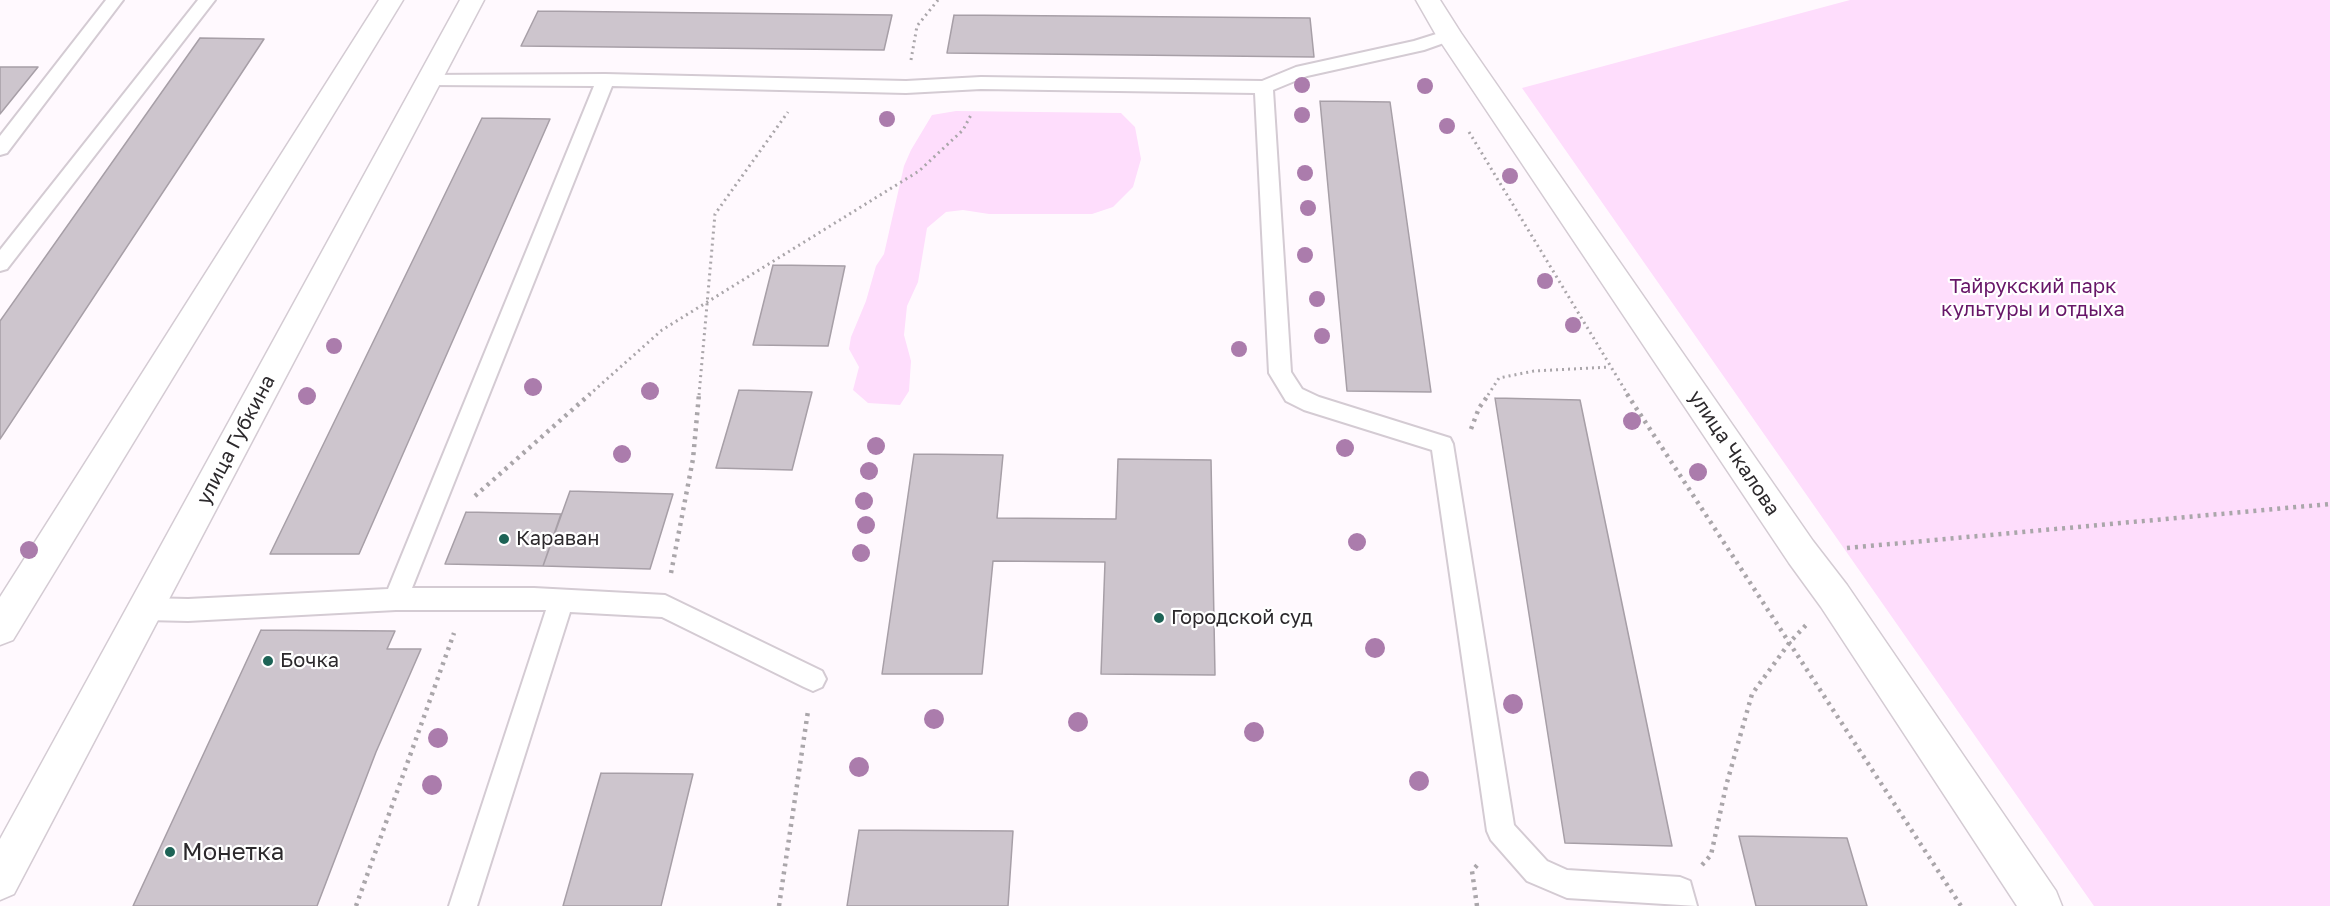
<!DOCTYPE html>
<meta charset="utf-8">
<style>
body{margin:0}
canvas{display:block;background:#fff9fe}
</style>
<canvas width="2330" height="906"></canvas>
<script>
const g = document.querySelector('canvas').getContext('2d');
g.lineJoin = 'round';
function fill(path, color) { g.fillStyle = color; g.fill(path, 'evenodd'); }
const poly = rows => new Path2D(rows.map(r => 'M' + r).join(''));
function trace(path, color, width, dash) { g.strokeStyle = color; g.lineWidth = width; g.lineCap = dash ? 'butt' : 'round'; g.setLineDash(dash || []); g.stroke(path); }
function drawText(font, color, halo, rows, align = 'center') {
  g.font = font + ' "Golos Text",sans-serif'; g.lineWidth = 4.5; g.setLineDash([]); g.textBaseline = 'middle'; g.strokeStyle = halo; g.fillStyle = color; for (const [text, x, y, turn = 0] of rows) {
    g.save(); g.translate(x, y); g.rotate((+turn || 0) * Math.PI / 180); g.textAlign = isNaN(turn) ? turn : align; if (halo) g.strokeText(text, 0, 0); g.fillText(text, 0, 0); g.restore();
  }
}
const green = poly([
 [1850,0,2330,0,2330,906,2094,906,1522,88],
 [956,111,1121,113,1135,127,1141,159,1133,187,1113,207,1092,214,989,214,963,210,946,212,927,228,918,282,907,306,904,335,911,361,909,391,900,405,868,403,853,390,859,367,849,349,851,337,866,301,876,266,884,254,904,166,911,150,932,115]
]);
const building = poly([
 [538,11,892,15,884,50,521,46,538,11],
 [954,15,1310,18,1314,57,947,53,954,15],
 [200,38,264,39,0,439,0,321,200,38],
 [0,67,38,67,0,114,0,67],
 [1320,101,1390,102,1431,392,1347,391,1320,101],
 [482,118,550,119,359,554,270,554,482,118],
 [773,265,845,266,828,346,753,345,773,265],
 [739,390,812,392,792,470,716,468,739,390],
 [1495,398,1580,400,1672,846,1565,843,1495,398],
 [914,454,1003,455,997,518,1116,519,1118,459,1211,460,1215,675,1101,674,1105,562,993,561,982,674,882,674,914,454],
 [570,491,673,494,650,569,543,566,570,491],
 [466,512,561,514,543,566,445,564,466,512],
 [261,630,395,631,387,649,421,649,376,752,317,906,133,906,261,630],
 [601,773,693,774,661,906,563,906,601,773],
 [859,830,1013,831,1008,906,847,906,859,830],
 [1739,836,1847,838,1867,906,1756,906,1739,836]
]);
const pathFar1 = poly([
 [911,60,917,26,938,0],
 [1469,132,1628,395],
 [589,395,662,330,919,171,963,130,972,113],
 [699,395,715,214,788,112],
 [1488,395,1499,378,1534,371,1610,367]
]);
const path = poly([
 [1627,394,1961,906],
 [1471,429,1479,408,1489,394],
 [475,496,590,394],
 [1847,548,2330,504],
 [671,573,693,459,699,394],
 [1702,865,1711,855,1726,786,1752,694,1790,642,1807,624],
 [356,906,454,633],
 [779,906,808,711],
 [1477,906,1472,871,1480,862]
]);
const service = poly([
 [106,0,123,0,7,153,0,155,0,136,106,0],
 [198,0,215,0,7,269,0,271,0,250,198,0],
 [1449,30,1455,31,1458,35,1455,39,1424,50,1307,76,1273,90,1291,372,1302,389,1319,397,1450,438,1453,444,1514,825,1547,861,1567,870,1680,877,1690,881,1697,906,1567,898,1527,881,1491,840,1487,831,1432,450,1304,410,1286,401,1269,373,1255,93,981,89,906,93,612,86,412,588,534,588,665,595,822,671,826,679,822,687,813,691,804,687,662,617,570,612,477,906,449,906,546,610,396,610,188,621,146,620,137,617,134,609,137,601,146,598,188,599,388,589,594,86,430,85,424,83,421,79,424,75,605,74,906,81,981,77,1262,81,1296,67,1414,41,1449,30]
]);
const minor = poly([
 [1416,0,1440,0,1461,33,1813,541,1847,585,2056,891,2062,906,2017,906,1821,607,1789,563,1436,35,1416,0]
]);
const secondary = poly([
 [379,0,403,0,13,640,0,645,0,597,379,0],
 [460,0,484,0,14,894,0,900,0,839,460,0]
]);
const trees = [
 [1302,85,8],
 [1425,86,8],
 [1302,115,8],
 [887,119,8],
 [1447,126,8],
 [1305,173,8],
 [1510,176,8],
 [1308,208,8],
 [1305,255,8],
 [1545,281,8],
 [1317,299,8],
 [1573,325,8],
 [1322,336,8],
 [334,346,8],
 [1239,349,8],
 [533,387,9],
 [650,391,9],
 [307,396,9],
 [1632,421,9],
 [876,446,9],
 [1345,448,9],
 [622,454,9],
 [869,471,9],
 [1698,472,9],
 [864,501,9],
 [866,525,9],
 [1357,542,9],
 [29,550,9],
 [861,553,9],
 [1375,648,10],
 [1513,704,10],
 [934,719,10],
 [1078,722,10],
 [1254,732,10],
 [438,738,10],
 [859,767,10],
 [1419,781,10],
 [432,785,10]
];
const markers = [
 [504,539,6,"#1d6356"],
 [1159,618,6,"#1d6356"],
 [268,661,6,"#1d6356"],
 [170,852,6,"#1d6356"]
];
const parkNames = [
 ["Тайрукский парк",2033,287],
 ["культуры и отдыха",2033,310]
];
const streetNames = [
 ["улица Губкина",236,440,-62],
 ["улица Чкалова",1734,453,56]
];
const poiNames = [
 ["Караван",516,539],
 ["Городской суд",1171,618],
 ["Бочка",280,661]
];
const nearPoinames = [
 ["Монетка",182,852]
];
fill(green, '#feddfc');
fill(building, '#cdc5cd');
trace(building, '#a79fa7', 1.5);
trace(service, '#d4cbd3', 4);
trace(minor, '#d4cbd3', 3);
trace(secondary, '#d4cbd3', 3);
trace(pathFar1, '#aaa6aa', 3, [2, 4]);
trace(path, '#aaa6aa', 4.5, [3, 5]);
fill(service, '#fff');
fill(minor, '#fff');
fill(secondary, '#fff');
g.fillStyle = '#ab7cac';
for (const [x, y, r] of trees) { g.beginPath(); g.arc(x, y, r, 0, 2 * Math.PI); g.fill(); }
for (const [x, y, r, color] of markers) { const dot = new Path2D(); dot.arc(x, y, r, 0, 2 * Math.PI); g.fillStyle = color; g.fill(dot); trace(dot, '#fff', 2); }
drawText('20px', '#671668', '#fff', parkNames);
drawText('20px', '#2c292c', '#fff', streetNames);
drawText('20px', '#2c292c', '#fff', poiNames, 'left');
drawText('24px', '#2c292c', '#fff', nearPoinames, 'left');
</script>
